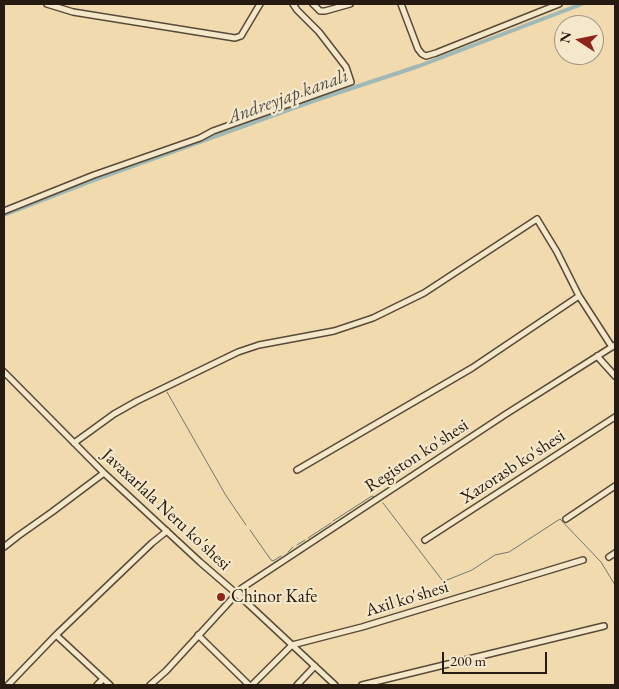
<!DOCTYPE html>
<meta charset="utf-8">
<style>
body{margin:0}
#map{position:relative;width:619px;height:689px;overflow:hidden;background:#f0daae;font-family:"EB Garamond",serif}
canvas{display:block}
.frame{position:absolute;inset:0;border:5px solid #261a11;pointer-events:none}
.north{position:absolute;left:554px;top:15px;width:50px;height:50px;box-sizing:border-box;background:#f5e7ca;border:1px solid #a29580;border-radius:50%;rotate:281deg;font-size:14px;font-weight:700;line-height:20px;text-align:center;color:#261a11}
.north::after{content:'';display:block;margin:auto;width:18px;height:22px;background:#8f2418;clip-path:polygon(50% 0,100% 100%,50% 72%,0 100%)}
.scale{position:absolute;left:442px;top:652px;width:105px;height:22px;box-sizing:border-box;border:2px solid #261a11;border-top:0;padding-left:6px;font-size:15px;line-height:18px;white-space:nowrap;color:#261a11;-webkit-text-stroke:4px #f5e7ca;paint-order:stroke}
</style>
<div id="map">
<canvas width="619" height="689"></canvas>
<div class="frame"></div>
<div class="north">N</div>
<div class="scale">200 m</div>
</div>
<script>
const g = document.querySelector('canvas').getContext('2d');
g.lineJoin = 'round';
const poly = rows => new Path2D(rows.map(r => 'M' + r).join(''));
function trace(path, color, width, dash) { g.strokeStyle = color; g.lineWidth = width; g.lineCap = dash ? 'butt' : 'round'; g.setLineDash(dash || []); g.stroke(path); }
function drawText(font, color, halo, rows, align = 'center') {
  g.font = font + ' "EB Garamond",serif'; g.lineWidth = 4.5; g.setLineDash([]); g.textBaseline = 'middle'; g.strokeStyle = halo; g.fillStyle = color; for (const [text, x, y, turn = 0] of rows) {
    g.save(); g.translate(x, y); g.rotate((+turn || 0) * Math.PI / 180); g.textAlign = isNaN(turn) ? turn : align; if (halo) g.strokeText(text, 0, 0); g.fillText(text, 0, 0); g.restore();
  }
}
const stream = poly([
 [167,392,225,494,246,525],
 [383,503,442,580,447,580,472,570,495,555,509,552,560,519,601,562,615,585],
 [333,521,372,496,376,497],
 [250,530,271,560,273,561,281,556],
 [308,538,331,523],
 [297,545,305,540],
 [288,552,293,547]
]);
const canal = poly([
 [4,215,92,181,313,101,419,66,582,4]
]);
const minor = poly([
 [47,4,73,12,235,38,241,36,260,4],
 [313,4,320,11,325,11,350,4],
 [401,4,418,49,422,54,426,56,436,53,559,4],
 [4,211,94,175,200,138,213,131,351,82,346,67,319,32,297,10,293,4],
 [597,356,615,376],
 [4,372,104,473,200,562,245,601,335,685],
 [74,443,114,414,137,401,238,352,259,345,334,331,373,318,424,293,537,219,557,252,579,296,612,347],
 [297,470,472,368,579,296],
 [566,519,615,486],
 [425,540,615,417],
 [4,547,18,536,52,512,104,473],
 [609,557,615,553],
 [56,635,110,685],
 [198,635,249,685],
 [8,685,56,635,152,543,167,531],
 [97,685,103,679],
 [150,685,166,671,242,588,506,414,615,345],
 [252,685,292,645,362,627,583,560],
 [297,685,315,666],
 [362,685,604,626]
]);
const markers = [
 [221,597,5,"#8f2418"]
];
const streetNames = [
 ["Registon ko'shesi",417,456,-33],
 ["Xazorasb ko'shesi",513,467,-33],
 ["Javaxarlala Neru ko'shesi",166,510,43],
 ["Axil ko'shesi",407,599,-17]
];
const poiNames = [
 ["Chinor Kafe",231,597]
];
const waterNames = [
 ["Andreyjap kanalı",288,97,-20]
];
trace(stream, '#6f7974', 1);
trace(canal, '#a0b8b6', 4);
trace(minor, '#584a38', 8);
trace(minor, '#f5e7ca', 5);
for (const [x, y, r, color] of markers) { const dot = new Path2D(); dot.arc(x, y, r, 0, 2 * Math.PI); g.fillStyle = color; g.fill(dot); trace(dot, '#f5e7ca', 2); }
drawText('18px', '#261a11', '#f5e7ca', streetNames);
drawText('18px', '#261a11', '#f5e7ca', poiNames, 'left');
drawText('italic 19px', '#51514b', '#f5e7ca', waterNames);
</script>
